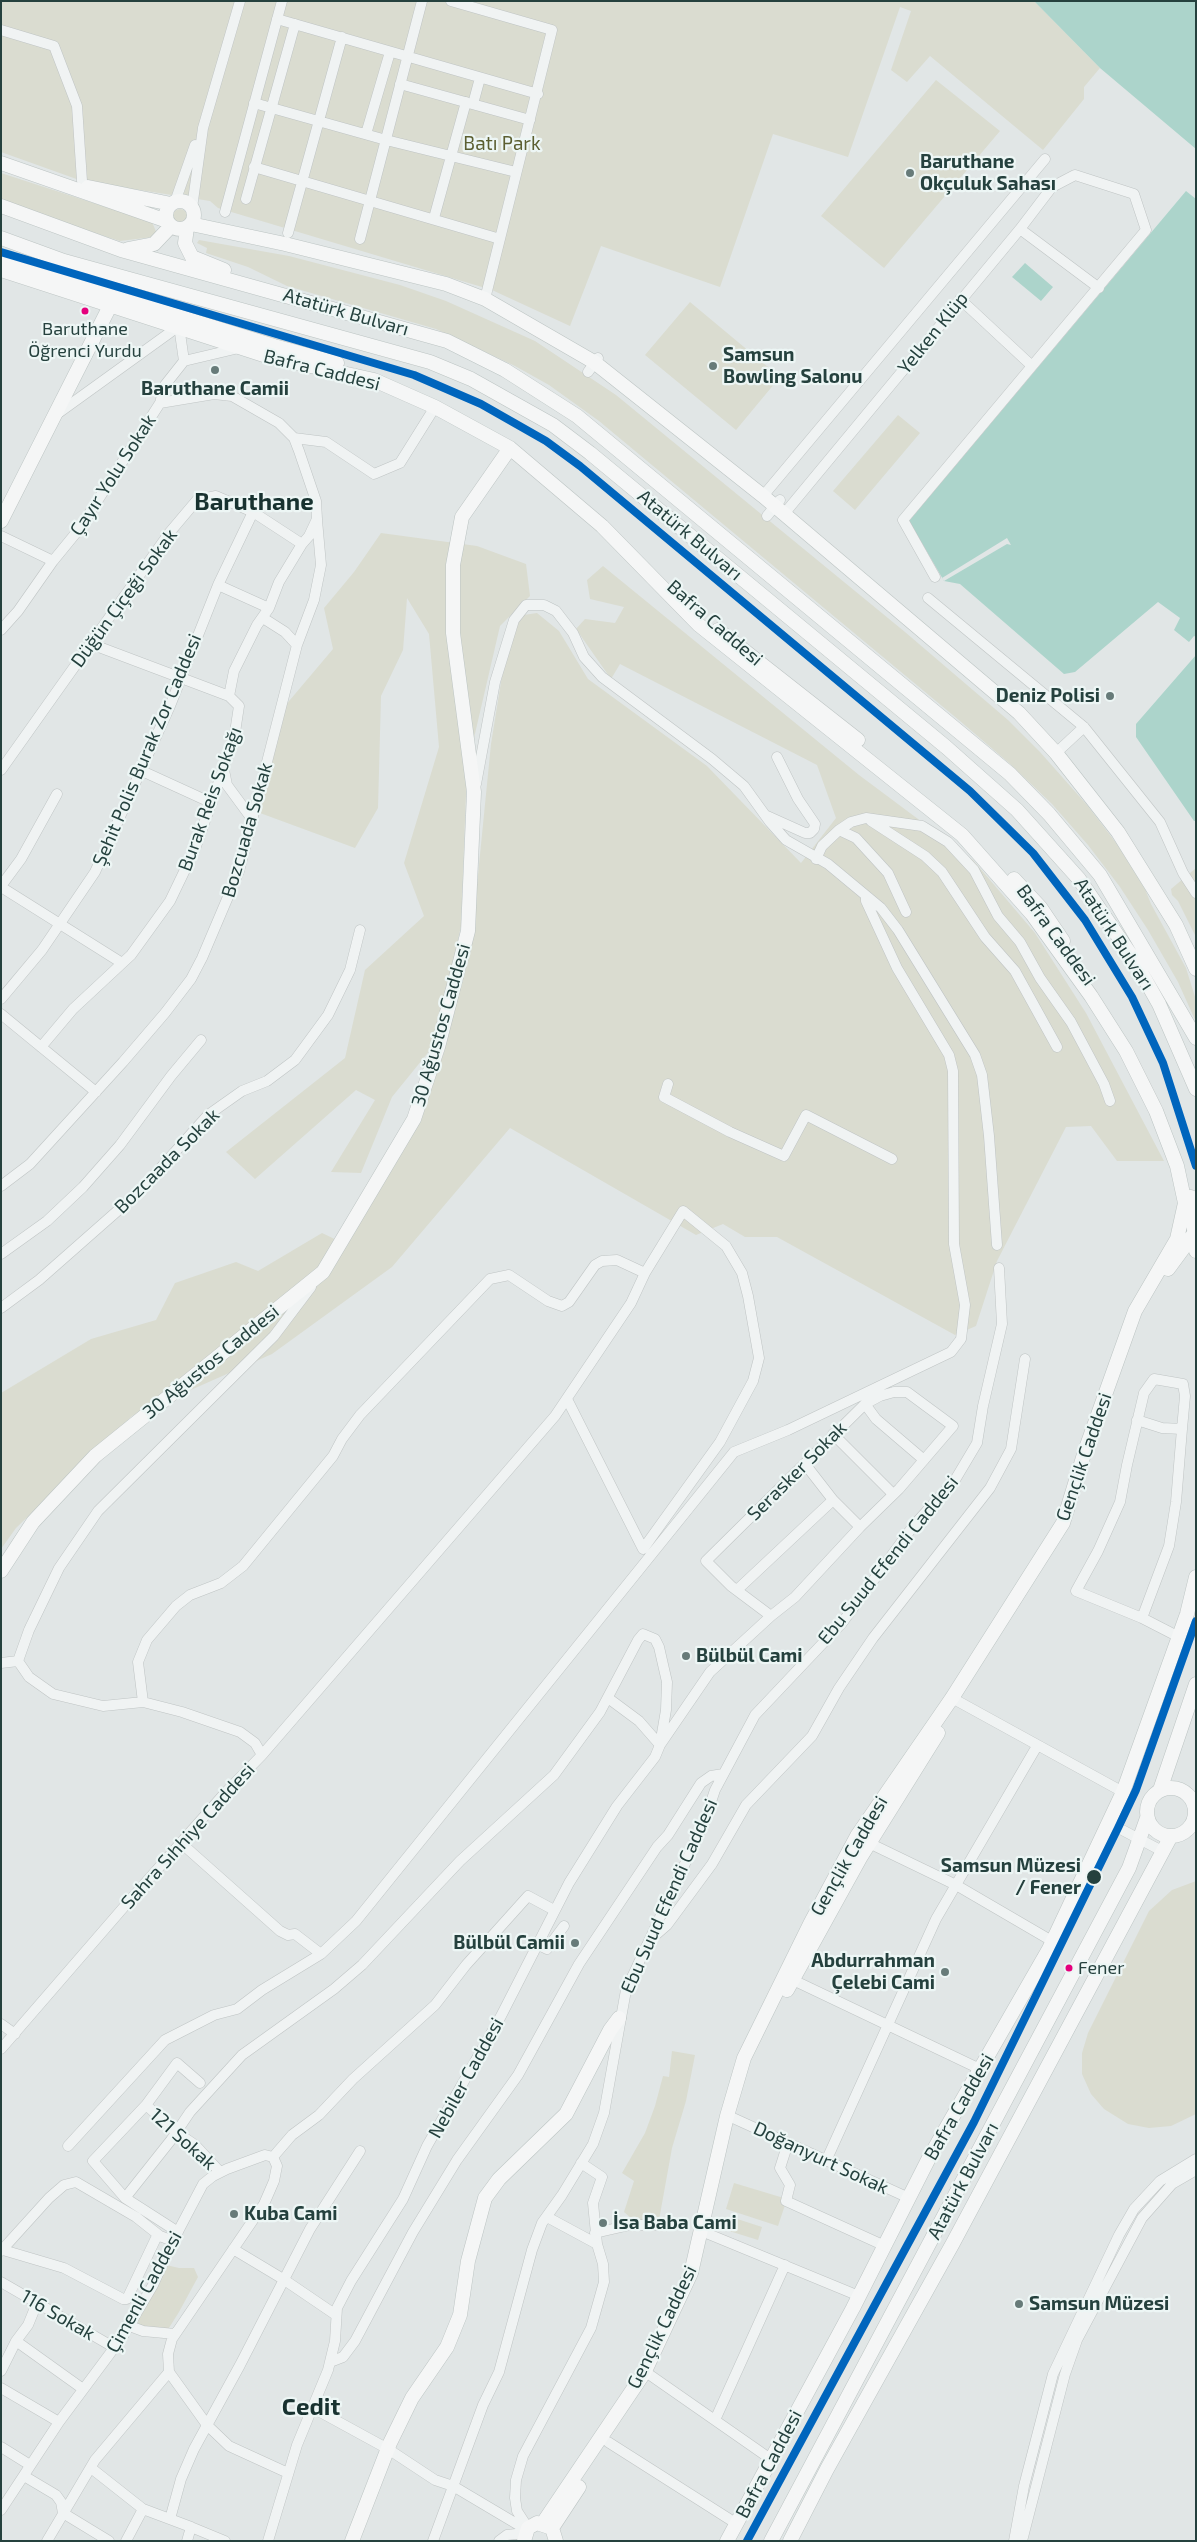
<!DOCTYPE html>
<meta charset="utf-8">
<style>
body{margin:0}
#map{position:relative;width:1197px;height:2542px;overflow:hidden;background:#e1e6e6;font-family:"Exo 2",sans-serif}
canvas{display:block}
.frame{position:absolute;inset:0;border:2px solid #25413e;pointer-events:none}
</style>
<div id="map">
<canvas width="1197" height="2542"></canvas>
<div class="frame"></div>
</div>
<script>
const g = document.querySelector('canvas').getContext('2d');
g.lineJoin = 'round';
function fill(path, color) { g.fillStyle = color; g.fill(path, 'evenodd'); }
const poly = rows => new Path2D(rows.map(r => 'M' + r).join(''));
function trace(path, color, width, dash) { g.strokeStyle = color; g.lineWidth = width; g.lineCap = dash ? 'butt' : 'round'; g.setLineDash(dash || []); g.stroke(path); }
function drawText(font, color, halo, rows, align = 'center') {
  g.font = font + ' "Exo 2",sans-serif'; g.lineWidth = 4.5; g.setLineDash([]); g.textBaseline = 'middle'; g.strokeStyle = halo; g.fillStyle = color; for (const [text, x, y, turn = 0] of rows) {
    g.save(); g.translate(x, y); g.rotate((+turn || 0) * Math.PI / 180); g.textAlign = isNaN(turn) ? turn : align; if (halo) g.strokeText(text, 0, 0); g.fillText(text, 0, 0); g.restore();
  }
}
const green = poly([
 [1,1,1034,1,1100,68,1084,87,1084,99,1043,150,930,56,907,82,891,70,911,11,900,7,848,157,773,134,720,287,601,246,570,326,492,290,218,208,210,201,82,181,1,152],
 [936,80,1000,131,884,268,821,216],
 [1,173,152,222,157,234,153,237,120,241,1,204],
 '173 216a7 7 0 1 1 14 0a7 7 0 1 1-14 0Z',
 [199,240,289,256,400,285,446,301,535,341,616,395,905,632,1008,720,1040,752,1087,805,1117,844,1145,889,1151,904,1186,968,1196,1000,1196,1022,1178,982,1148,930,1120,887,1088,845,1052,804,1009,763,960,721,599,421,549,385,515,366,436,329,287,286,248,267,206,253,207,248,197,243],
 [690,302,780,377,736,430,645,355],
 [898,415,920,433,855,510,833,491],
 [381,533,477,546,526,564,530,596,500,626,467,768,461,926,435,1044,392,1097,361,1173,331,1172,375,1100,356,1090,255,1179,226,1152,345,1058,365,970,424,916,404,863,439,747,429,634,407,598,403,650,381,696,378,808,355,848,260,813,284,707,333,649,324,608,354,572],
 [603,566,859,775,973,860,1035,933,1086,1013,1164,1161,1117,1161,1091,1126,1066,1127,997,1261,976,1326,955,1335,777,1237,745,1237,723,1224,696,1235,510,1128,392,1267,272,1354,132,1416,16,1528,1,1549,1,1393,91,1339,156,1320,175,1283,236,1262,258,1271,322,1233,343,1243,419,1118,473,925,491,744,505,657,516,626,524,615,537,613,559,631,588,679,707,766,801,863,836,818,817,765,620,664,611,679,576,629,585,619,615,623,624,607,590,599,587,580],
 [1196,868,1196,937,1178,901,1172,895,1171,889],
 [1196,1881,1196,2114,1171,2126,1149,2128,1128,2124,1104,2109,1091,2094,1082,2074,1082,2053,1088,2033,1149,1911,1172,1890],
 [672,2051,695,2055,686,2101,672,2148,659,2220,632,2221,631,2218,624,2212,634,2181,622,2173,645,2133,655,2106,663,2076,669,2077],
 [734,2183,787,2199,778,2226,726,2209],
 [731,2217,762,2227,758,2240,726,2230],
 [166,2265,179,2268,194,2268,198,2277,179,2312,167,2331,133,2325]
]);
const water = poly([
 [1034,1,1196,1,1196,149,1100,68],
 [1186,191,1196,199,1196,637,1194,636,1189,642,1174,630,1180,618,1158,602,1075,672,1064,674,960,584,944,581,909,521],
 [1025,263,1053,287,1041,301,1012,277],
 [1196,655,1196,821,1194,821,1136,737,1136,724]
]);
const pier = poly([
 [1007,538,1011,545,1007,544,944,581,942,578]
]);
const minor = poly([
 [451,1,552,30,485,299],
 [277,19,538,94],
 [1,30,54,46,77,106,82,181],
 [400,84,530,120],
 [254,103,386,140,516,172],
 [473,104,480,78],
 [366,134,390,52],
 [254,167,500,239],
 [246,199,295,24],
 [175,202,195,145],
 [192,208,203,128,240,1],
 [225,212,282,1],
 [434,218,466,102],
 [288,233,342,37],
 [360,239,422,1],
 [960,299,1032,366],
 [179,326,184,361],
 [588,372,598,358],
 [57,414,179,326],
 [294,438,326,442,374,474,400,463,435,407],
 [763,496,1045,159],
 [784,514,1020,229,1099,288],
 [767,516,780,500],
 [1,536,53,561],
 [935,577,903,520,1146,230,1134,194,1075,175,1052,187,1020,229],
 [218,585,269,608],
 [928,598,1084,727,1160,822,1183,873,1196,893],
 [263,618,285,632,297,645],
 [1,630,18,611,53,561,80,528,160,403,165,385,184,361,239,348],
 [91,644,229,696],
 [1056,753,1084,727],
 [1,770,170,532,197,500,216,496,253,512,302,544],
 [224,770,227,785,252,819],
 [142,771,212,803],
 [476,784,495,682,514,620,526,605,544,605,556,611,573,633,584,657,602,677,712,759,744,786,770,822,786,840,828,864,881,908,898,930,975,1055,982,1075,989,1136,997,1245],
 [765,815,805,833,810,833,814,829,815,824,798,799,777,757],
 [871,821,925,856,942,872,985,937,1015,971,1057,1047],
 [839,830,856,838,888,873,906,912],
 [816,859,822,846,839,830,851,822,866,818,922,826,948,842,974,870,998,916,1020,942,1040,978,1071,1022,1104,1084,1110,1101],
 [1,886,21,859,57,794],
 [1,887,122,963],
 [1,999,42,950,95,872,170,706,218,585,253,512],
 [1,1014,96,1092],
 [41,1047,73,1009,131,955,170,901,195,849,234,739,239,706,229,696,234,671,257,625,269,608,279,582,302,544,309,536,317,519,316,501,299,451,294,438,279,423,232,396,214,394,160,403],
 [668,1084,664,1097,730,1132,784,1156,806,1115,892,1159],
 [1,1186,30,1164,123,1062,165,1013,191,979,202,958,239,871,297,645,314,600,321,565,317,520],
 [1,1254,47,1221,83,1187,120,1145,171,1076,201,1040],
 [1,1308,39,1280,140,1191,208,1115,242,1091,267,1081,295,1060,328,1015,350,970,360,930],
 [894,1392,907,1392,953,1426,899,1489,860,1527,795,1597,771,1616,731,1586,706,1561,865,1404,880,1396,894,1392],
 [865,1404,876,1419,924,1460],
 [1137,1420,1162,1428,1182,1429,1185,1396,1183,1384,1154,1379,1144,1393,1127,1465,1120,1502,1098,1551,1076,1591,1142,1618,1179,1637],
 [833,1434,893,1494],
 [805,1464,833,1500,860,1527],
 [737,1590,833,1500],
 [1142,1618,1169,1546,1176,1502,1182,1429],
 [1,1663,18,1661],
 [608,1698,639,1721,660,1745,710,1672,771,1616],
 [952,1698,1123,1792],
 [143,1702,138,1662,147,1640,176,1606,190,1595,221,1583,243,1566,333,1456,342,1439,360,1415,490,1279,509,1275,548,1301,562,1306,569,1302,595,1265,602,1261,617,1260,645,1273,683,1211,726,1246,742,1273,748,1296,759,1358,753,1381,720,1442,643,1549,567,1399],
 [262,1755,555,1416,631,1303,645,1273],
 [1109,1823,1162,1851],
 [181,1843,280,1931,288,1935,295,1934,321,1954],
 [869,1843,956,1885,1052,1941],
 [652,1938,667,1925,712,1864,746,1805,812,1736,839,1688,873,1638,990,1488,1011,1449,1025,1359],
 [537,1944,547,1949,564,1926],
 [793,1980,980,2069],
 [1,2024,15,2034],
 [1,2049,123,1908,225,1793,262,1755,255,1743,240,1732,182,1712,143,1702,103,1706,53,1694,29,1677,18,1661,29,1630,59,1568,98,1511,274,1336,311,1287],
 [146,2105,176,2132,195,2145,220,2172],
 [733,2118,909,2198],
 [788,2143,780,2168,790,2185,786,2201,885,2246],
 [68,2146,165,2040,214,2015,237,2009,262,1990,321,1954,356,1921,734,1452,788,1430,951,1352,961,1339,965,1305,954,1244,953,1071,949,1055,897,968,866,901,866,896],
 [273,2157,277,2166,274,2181,264,2204,172,2339,168,2354,169,2372,207,2425,229,2446,288,2473],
 [273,2157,292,2135,319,2115,353,2079,435,2005,466,1965,528,1896,554,1910],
 [826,2161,936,1919,1037,1746],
 [581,2163,602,2177,593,2203,597,2244],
 [125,2198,171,2140,190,2112,242,2055,334,1989,362,1965,460,1861,554,1775,600,1712,638,1640,643,1634,655,1639,659,1647,667,1682,666,1710,660,1745,655,1757,617,1806,569,1883,501,2016,427,2146,403,2199,351,2281,337,2308,335,2341,328,2370,297,2445,268,2541],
 [178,2232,125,2198,93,2161,146,2105,177,2063,200,2083],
 [595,2233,630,2225,660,2225],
 [706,2233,859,2296],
 [233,2249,283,2279,336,2315],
 [3,2250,64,2268,123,2299,127,2299,156,2238,160,2236,173,2241],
 [1,2251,49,2198,64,2185,76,2182,136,2217,160,2236],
 [1,2282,115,2348],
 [127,2325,143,2331,175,2334],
 [16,2341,83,2389],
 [330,2362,343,2357,355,2341,413,2232,457,2160,518,2075,579,1964,657,1847,668,1835,701,1783,711,1776,723,1774],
 [1,2371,16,2341,28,2325,37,2303],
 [650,2375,772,2460],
 [1,2388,59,2422],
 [313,2408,388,2449,435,2480,453,2486,527,2530],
 [715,2420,785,2265],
 [608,2442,737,2524],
 [1,2447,30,2465],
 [91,2468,143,2509],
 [24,2476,56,2495,61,2502,63,2513,109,2541],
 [1,2510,59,2422,123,2336,153,2285,173,2241,203,2184,213,2176,227,2169,265,2155,273,2157],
 [170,2519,181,2479,194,2449,240,2365,310,2229,360,2151],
 [191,2527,225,2541],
 [528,2528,517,2511,515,2498,516,2480,523,2456,591,2328,604,2282,603,2264,597,2244,547,2217],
 [47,2541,95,2460,169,2372],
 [126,2541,143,2509,191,2527,187,2541],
 [433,2541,483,2405,499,2372,532,2250,542,2223,562,2195,593,2144,604,2113,626,1990,704,1823,715,1790,755,1715,842,1623,914,1525,955,1480,977,1443,983,1406,1002,1324,999,1268],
 [499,2541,507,2535,525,2533],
 [1014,2541,1024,2486,1053,2374,1119,2235,1134,2209,1160,2181,1196,2159],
 [1022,2541,1065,2374,1077,2340,1142,2218,1172,2184,1196,2170]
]);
const major = poly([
 [1,163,167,221],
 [88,187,171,204],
 '166 215a14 14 0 1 1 28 0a14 14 0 1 1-28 0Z',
 [1,206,121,250,447,341,505,370,577,416,1010,774,1049,814,1100,875,1196,1038],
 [191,224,285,244,446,284,485,299,594,362,763,496,1019,713,1056,753,1118,832,1176,925,1196,969],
 [187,227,185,243,192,257,224,270],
 [1,238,64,261,430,362,471,379,553,425,590,453,946,747,1017,810,1079,879,1133,958,1159,1004,1196,1089],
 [128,249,154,244,171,226],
 [1,257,149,307,274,346,337,363],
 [1,270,270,357,374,380,435,407,510,448,602,526,699,625,962,835,1032,914,1091,996,1126,1051,1156,1111,1177,1166,1185,1203,1177,1239,1135,1311,1085,1451,1063,1523,952,1698,857,1836,810,1924,744,2058,727,2116,691,2273,644,2373,543,2523],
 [1,521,110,306],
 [718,630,858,740],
 [1014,879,1040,907,1063,941],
 [1191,1197,1196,1251],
 [1168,1269,1193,1235],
 [1,1571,33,1522,95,1456,323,1272,414,1119,438,1047,468,931,474,792,453,633,453,565,462,517,510,448],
 '1147 1812a24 24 0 1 1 48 0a24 24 0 1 1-48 0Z',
 [1160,1790,1196,1684],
 [787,1990,860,1858,938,1733],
 [552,2528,579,2487],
 [352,2541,390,2443,412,2398,447,2347,460,2315,468,2261,485,2198,499,2179,566,2114,610,2030,619,2018],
 [524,2541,528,2528,537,2523,552,2528,556,2541],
 [727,2541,853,2308,929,2158,1049,1949,1123,1792,1187,1614,1196,1577],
 [771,2541,1129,1868,1147,1818],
 [790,2541,827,2469,953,2243,1171,1836]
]);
const tram1 = poly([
 [1,252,414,375,481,404,546,441,580,466,970,791,1033,853,1085,920,1132,997,1163,1063,1196,1166],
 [747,2541,974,2122,1118,1828,1136,1790,1196,1621]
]);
const markers = [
 [910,173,5,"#677b79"],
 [85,311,4.5,"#e5007d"],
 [713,366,5,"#677b79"],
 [215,370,5,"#677b79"],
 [1110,696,5,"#677b79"],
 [686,1656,5,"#677b79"],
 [1094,1877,8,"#25413e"],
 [575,1943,5,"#677b79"],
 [1069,1968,4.5,"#e5007d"],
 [945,1972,5,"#677b79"],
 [234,2214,5,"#677b79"],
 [603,2223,5,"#677b79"],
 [1019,2304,5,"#677b79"]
];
const busNames = [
 ["Baruthane",85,329],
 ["Öğrenci Yurdu",85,351],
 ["Fener",1078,1968,"left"]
];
const parkNames = [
 ["Batı Park",502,144]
];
const poiNames = [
 ["Baruthane",920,162],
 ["Okçuluk Sahası",920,184],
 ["Samsun",723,355],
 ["Bowling Salonu",723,377],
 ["Baruthane Camii",215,389,"center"],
 ["Deniz Polisi",1100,696,"right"],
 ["Bülbül Cami",696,1656],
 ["Bülbül Camii",565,1943,"right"],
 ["Abdurrahman",935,1961,"right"],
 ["Çelebi Cami",935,1983,"right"],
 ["Kuba Cami",244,2214],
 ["İsa Baba Cami",613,2223],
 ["Samsun Müzesi",1029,2304]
];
const streetNames = [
 ["Atatürk Bulvarı",346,312,16],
 ["Yelken Klüp",933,333,-51],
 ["Bafra Caddesi",322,370,14],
 ["Çayır Yolu Sokak",113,475,-57],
 ["Atatürk Bulvarı",690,535,40],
 ["Düğün Çiçeği Sokak",124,598,-54],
 ["Bafra Caddesi",715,623,41],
 ["Şehit Polis Burak Zor Caddesi",147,750,-67],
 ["Burak Reis Sokağı",210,799,-70],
 ["Bozcuada Sokak",247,830,-74],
 ["Atatürk Bulvarı",1114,934,57],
 ["Bafra Caddesi",1056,935,54],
 ["30 Ağustos Caddesi",441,1025,-74],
 ["Bozcaada Sokak",167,1161,-45],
 ["30 Ağustos Caddesi",211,1362,-39],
 ["Gençlik Caddesi",1084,1457,-71],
 ["Serasker Sokak",797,1471,-45],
 ["Ebu Suud Efendi Caddesi",888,1560,-51],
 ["Sahra Sıhhiye Caddesi",188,1836,-48],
 ["Gençlik Caddesi",849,1856,-60],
 ["Ebu Suud Efendi Caddesi",669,1896,-66],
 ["Nebiler Caddesi",466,2078,-61],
 ["Bafra Caddesi",959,2107,-60],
 ["121 Sokak",183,2139,42],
 ["Doğanyurt Sokak",821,2158,25],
 ["Atatürk Bulvarı",963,2181,-62],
 ["Çimenli Caddesi",144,2292,-61],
 ["116 Sokak",58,2315,30],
 ["Gençlik Caddesi",662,2327,-64],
 ["Bafra Caddesi",769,2464,-62]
];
const stopNames = [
 ["Samsun Müzesi",1081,1866],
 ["/ Fener",1081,1888]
];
const districtNames = [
 ["Baruthane",254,502],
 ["Cedit",311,2407]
];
fill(green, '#dadcd0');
fill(water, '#acd4cb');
fill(pier, '#e1e6e6');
trace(minor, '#bfc4c4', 11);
trace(major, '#bcc4c3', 15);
trace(minor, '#f0f3f3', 10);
trace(major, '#f5f6f6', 14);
trace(tram1, '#0065bd', 8);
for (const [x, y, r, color] of markers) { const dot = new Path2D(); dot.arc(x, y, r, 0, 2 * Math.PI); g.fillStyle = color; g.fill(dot); trace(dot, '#edf6f5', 2); }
drawText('18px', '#25413e', '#edf6f5', busNames);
drawText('19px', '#5c5f31', '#edf6f5', parkNames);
drawText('bold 19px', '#25413e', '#edf6f5', poiNames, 'left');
drawText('19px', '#25413e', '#edf6f5', streetNames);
drawText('bold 19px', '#25413e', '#edf6f5', stopNames, 'right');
drawText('bold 24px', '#183230', '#edf6f5', districtNames);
</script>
